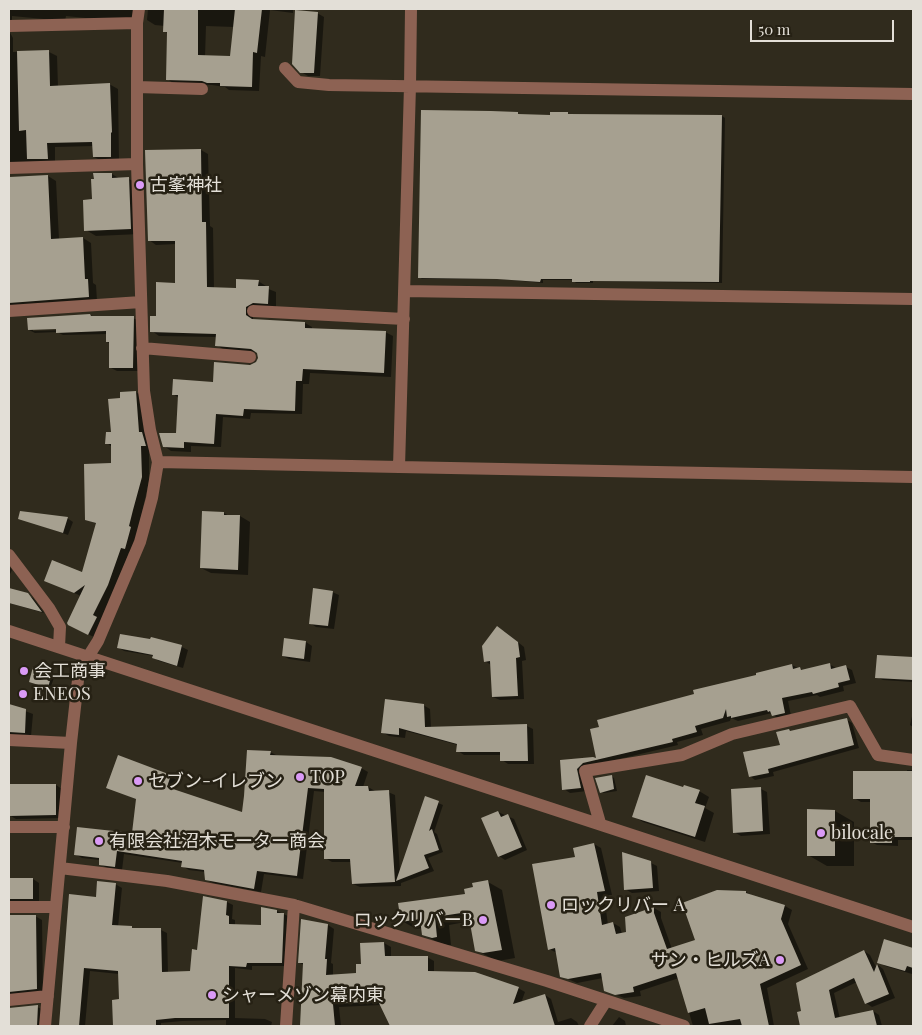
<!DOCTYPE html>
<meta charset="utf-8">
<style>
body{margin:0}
#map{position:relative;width:922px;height:1035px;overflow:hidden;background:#302b1d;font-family:"Playfair Display",serif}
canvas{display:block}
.frame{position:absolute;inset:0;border:10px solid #e3dfd7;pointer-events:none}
.scale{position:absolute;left:750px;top:20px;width:144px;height:22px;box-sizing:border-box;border:2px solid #e3dfd7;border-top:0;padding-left:6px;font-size:15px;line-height:18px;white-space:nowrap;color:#e3dfd7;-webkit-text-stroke:4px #262114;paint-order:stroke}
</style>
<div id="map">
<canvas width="922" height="1035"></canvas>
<div class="frame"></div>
<div class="scale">50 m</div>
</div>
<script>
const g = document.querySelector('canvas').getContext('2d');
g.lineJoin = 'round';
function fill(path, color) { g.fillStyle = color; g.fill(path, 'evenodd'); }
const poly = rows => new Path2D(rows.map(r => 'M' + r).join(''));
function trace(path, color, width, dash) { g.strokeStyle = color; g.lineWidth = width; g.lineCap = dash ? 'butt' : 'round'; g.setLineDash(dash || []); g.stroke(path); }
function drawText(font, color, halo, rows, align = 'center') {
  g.font = font + ' "Playfair Display","Noto Sans JP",serif'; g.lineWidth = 5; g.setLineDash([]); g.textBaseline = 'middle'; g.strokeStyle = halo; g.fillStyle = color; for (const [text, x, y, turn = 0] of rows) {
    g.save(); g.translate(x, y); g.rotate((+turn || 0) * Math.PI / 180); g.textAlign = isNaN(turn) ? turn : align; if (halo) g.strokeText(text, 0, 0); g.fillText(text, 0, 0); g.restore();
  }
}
const shadow = poly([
 [9,9,140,9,138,19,105,20,66,16,65,21,12,16,12,24,9,30],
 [148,9,293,9,293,13,270,10,265,57,261,56,259,91,229,90,225,87,212,85,175,84,167,79,168,33,164,31,165,26,155,25,147,20],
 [206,26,234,27,231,57,205,57],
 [317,13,324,17,320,76,308,76,301,72],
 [9,31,13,38,13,52,49,52,57,56,58,87,109,84,118,89,119,161,102,161,94,157,94,146,55,147,55,163,9,172],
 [567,113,570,115,722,116,725,118,722,283,593,281,593,283,576,283,573,280,543,280,543,283,501,279,422,279,419,277,521,116,551,116],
 [201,150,208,154,210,226,213,228,214,289,237,289,258,281,266,286,266,288,276,292,276,307,253,311,253,320,305,323,312,327,312,329,385,332,393,336,391,377,310,373,309,384,303,384,302,414,251,413,250,419,223,417,221,447,191,446,191,452,171,451,164,446,177,435,179,398,173,394,214,383,257,363,259,358,258,352,224,350,217,345,217,337,159,336,152,331,157,318,177,284,176,244,156,245,149,240],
 [9,173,10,177,48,176,56,181,59,239,83,238,91,243,93,283,96,285,97,301,9,308],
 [112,174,120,179,129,179,139,184,140,234,96,236,86,230,93,201],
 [90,315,95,317,133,318,139,321,139,371,117,371,111,368,111,344,107,342,107,334,63,335,57,332,35,333,29,330],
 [62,327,62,330,33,331,33,329],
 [136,392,143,397,149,450,149,481,133,553,129,552,116,589,96,638,77,629,81,596,45,580,83,573,97,524,86,519,112,465,112,447,107,443,112,433,121,399],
 [224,513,229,516,240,516,250,522,248,575,211,573,201,568],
 [19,518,67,518,73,522,68,535],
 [9,566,12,570,9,576],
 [9,589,33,598,44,613,9,603],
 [332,592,339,595,334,629,316,627,310,623],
 [504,631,524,647,526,660,522,661,524,699,500,700,493,697,491,665,485,661],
 [152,638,182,647,188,650,183,668,159,661,154,658,154,656,124,651,118,647,151,641],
 [285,639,306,642,312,646,310,662,289,659,283,656],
 [878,657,913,658,913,682,883,680,877,677],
 [829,664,836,668,846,667,852,670,856,683,843,686,844,691,820,697,817,695,788,701,791,716,779,719,773,715,772,713,738,721,731,718,730,721,701,729,703,735,677,742,678,745,590,766,587,791,570,793,564,789,561,762,593,759,598,760,591,730,696,695,792,665,804,671],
 [34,668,55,675,50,689,33,683],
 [9,705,33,714,31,736,9,738],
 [423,705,430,709,431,728,527,726,533,729,534,764,508,764,502,760,502,755,464,755,458,751,458,745,406,731,405,738,389,736,382,732],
 [913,712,913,727,910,725],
 [847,720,852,723,859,748,773,772,774,776,755,780,750,776,781,745,789,730,792,732],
 [270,752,278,756,361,768,368,772,363,787,368,787,375,791,388,792,395,795,400,872,426,798,443,805,434,832,437,834,443,852,428,858,434,871,401,883,401,886,360,887,353,884,352,862,332,862,325,858,326,792,314,791,303,879,264,874,261,892,213,883,206,879,206,872,189,870,182,866,183,863,124,854,122,870,107,868,100,864,100,860,82,858,75,854,133,835,138,800,107,787,170,776,177,780,173,791,243,813],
 [907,770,913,770,913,840,898,840,898,846,877,845,871,842,871,802,861,802,854,798,907,772],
 [611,776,614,778,617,791,604,793,601,792],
 [9,785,56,785,62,789,62,818,16,819,9,815],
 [684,789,699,791,709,797,705,808,714,813,705,842,643,822,633,816],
 [761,789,767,792,770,834,741,836,734,832],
 [809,810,835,811,854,822,854,866,827,866,808,855],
 [498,812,514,819,527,850,505,860,499,856],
 [594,844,601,848,612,895,604,895,608,925,613,923,620,927,622,934,628,933,654,908,661,912,661,918,672,949,697,941,718,891,746,892,753,896,785,906,792,910,788,924,808,969,767,988,774,1026,693,1026,679,978,640,991,641,996,624,998,605,990,603,978,577,983,561,976,557,953,549,949,577,858],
 [651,863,657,866,659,891,632,893,625,889],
 [9,879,33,879,39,883,39,902,9,906],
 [488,882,502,890,515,958,498,961,491,958,476,950,471,921,449,925,451,945,447,945,437,942,423,934,422,928,416,929,402,921,466,895],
 [115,884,122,888,118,927,132,928,135,929,161,930,167,933,168,973,191,972,198,951,204,898,227,902,233,905,232,919,235,920,235,925,262,926,277,911,290,917,288,966,252,966,252,970,235,968,235,1018,265,1019,272,1022,271,1026,226,1026,226,1020,182,1021,161,1023,161,1026,115,1026,113,1001,120,1001,119,974,90,971,85,1026,60,1026,71,896,97,898],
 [9,916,35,916,42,920,43,992,9,999],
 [328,925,334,929,331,963,333,964,333,976,358,975,362,965,384,943,391,947,391,957,427,957,434,961,434,972,518,988,525,992,521,1003,545,995,551,999,558,1022,571,1018,577,1022,579,1026,391,1026,381,1005,339,1007,341,1026,301,1026,304,965,300,963],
 [885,941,913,949,913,969,912,974,885,966,879,962],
 [864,951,870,955,877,969,878,965,883,969,895,998,872,1007,866,1003,857,982,834,993,840,1019,873,1011,879,1015,882,1026,801,1026,798,1013,803,1012],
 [37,1007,44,1010,44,1026,9,1026,9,1009],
 [619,1017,625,1021,626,1026,612,1026]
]);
const building = poly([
 [164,9,198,9,198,55,230,56,235,9,262,9,257,53,253,52,252,87,220,86,220,83,207,83,202,81,166,80,167,32,163,32],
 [295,10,318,12,314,73,300,73,292,64],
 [49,50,50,86,110,83,112,132,111,133,111,157,93,157,92,142,47,143,48,159,27,159,26,130,19,131,17,51],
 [421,110,491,111,518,112,518,114,550,115,550,112,568,112,568,114,722,115,719,282,590,281,590,282,572,282,572,279,541,279,540,282,497,279,418,278],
 [201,149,202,222,206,222,207,287,236,288,236,279,259,280,258,286,269,286,268,304,253,303,246,307,246,315,252,319,305,322,305,328,386,331,384,373,303,369,302,381,296,381,295,411,244,409,243,416,216,414,214,444,184,442,184,448,163,447,159,433,176,433,178,395,172,395,173,379,213,382,214,362,250,365,256,362,258,358,257,353,251,349,215,346,216,334,150,332,150,316,156,316,156,282,175,283,175,241,148,241,145,150],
 [93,173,112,173,112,178,129,177,131,229,84,231,83,200,92,199,91,179,94,179],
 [48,175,51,239,83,237,85,279,88,279,89,297,9,303,9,177],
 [90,314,91,316,134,316,133,368,109,368,109,342,106,342,106,331,56,333,56,329,28,330,27,318],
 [136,391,139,432,142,432,146,446,141,446,142,477,133,510,129,526,131,527,125,549,121,548,108,585,93,615,97,617,88,635,68,625,67,623,85,585,74,593,44,581,52,560,82,572,96,523,85,520,84,464,111,463,111,444,105,444,106,432,111,432,108,399,120,398,120,392],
 [20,511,68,517,63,533,18,519],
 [202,511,224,512,224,515,240,515,238,570,200,568],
 [9,588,28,593,42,612,9,603],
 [313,588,333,591,328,626,309,624],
 [497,626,518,642,520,657,516,658,518,696,492,697,490,661,484,662,482,646],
 [120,634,150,639,151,637,182,645,177,666,152,658,153,655,117,648],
 [284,638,306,641,304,659,282,656],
 [877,655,913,657,913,680,875,678],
 [830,663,831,669,846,665,850,680,838,683,839,687,813,694,812,692,782,698,785,713,772,716,770,711,768,712,767,710,731,718,731,716,727,717,726,709,723,718,695,726,697,732,672,739,673,742,583,763,577,769,581,788,562,790,560,760,593,757,596,758,590,729,599,727,597,720,694,694,693,690,756,675,756,673,792,664,793,669,800,667,801,670],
 [33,667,52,673,48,688,29,682],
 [385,699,424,704,425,727,527,724,528,761,500,761,500,752,456,752,457,744,399,728,399,735,381,733],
 [9,704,26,709,25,733,9,732],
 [847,718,854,745,768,769,769,773,749,777,743,752,780,745,776,732,789,729,790,731],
 [247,750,271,751,270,755,331,757,362,767,355,786,368,786,369,791,389,790,395,882,352,884,350,859,324,859,324,789,308,788,297,876,257,871,254,889,205,880,204,870,181,867,182,861,117,851,115,867,99,865,99,858,74,855,77,827,132,833,136,799,106,788,118,755,171,775,167,787,242,812,244,796],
 [853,771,913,771,913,837,892,837,892,843,870,843,870,799,853,799],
 [612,775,614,789,600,793,595,778],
 [646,775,683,787,684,785,700,790,695,803,705,806,695,837,632,817],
 [9,784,56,784,56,815,9,816],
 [761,787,763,831,733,833,731,789],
 [425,796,439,801,429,831,432,829,439,850,424,855,429,868,396,881],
 [807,809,835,810,835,856,807,856],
 [498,811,501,817,508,814,522,847,498,857,481,818],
 [594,843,605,891,597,892,602,925,613,922,616,934,626,932,625,917,654,907,654,913,667,949,695,940,682,903,717,890,746,891,746,893,785,905,781,919,801,965,760,984,769,1026,742,1026,740,1019,709,1024,705,1008,688,1013,676,973,633,987,634,992,615,995,604,991,601,973,568,979,560,977,555,948,548,950,532,864,575,857,573,848],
 [622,852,651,861,653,888,624,890],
 [9,878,33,878,33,899,9,899],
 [488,880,502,950,483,953,475,951,468,912,435,917,437,937,432,938,422,935,420,919,401,922,398,903,465,894,464,889,473,887,472,883],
 [97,881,116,883,112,925,132,926,132,928,161,928,162,972,190,971,192,949,197,950,203,896,227,901,226,915,229,916,229,924,261,925,261,907,277,910,277,913,284,913,282,963,247,963,246,967,229,966,229,1018,175,1018,156,1020,156,1025,139,1026,113,1026,112,1000,119,999,118,971,84,968,79,1026,59,1026,69,894,96,897],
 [9,915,36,915,37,989,9,992],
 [301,919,328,924,325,959,327,959,326,975,356,973,356,964,361,964,360,943,384,942,385,956,428,956,428,971,475,972,519,987,513,1004,545,994,555,1026,390,1026,378,1001,333,1004,335,1026,300,1026,303,963,298,963],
 [884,939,913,948,913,968,907,966,905,971,877,963],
 [864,950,874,972,877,964,889,994,865,1004,854,978,829,990,835,1018,873,1010,877,1026,800,1026,797,1012,801,1011,796,983],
 [38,1005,37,1026,9,1026,9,1008]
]);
const minor = poly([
 [9,26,137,23],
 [285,68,298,82,329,85,913,94],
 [137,87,202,89],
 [9,168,137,164],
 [404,291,913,299],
 [9,311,141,302],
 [253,311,404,319],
 [142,348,250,357],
 [158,462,399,467,410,86,411,9],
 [399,467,913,477],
 [9,555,49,608,60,627,59,647],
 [9,631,913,927],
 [9,740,71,743],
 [600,823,585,771,682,755,732,734,850,706,878,755,913,760],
 [9,827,64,827],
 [60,868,167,881,294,905,547,981,684,1026],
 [9,907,56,907],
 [9,1000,48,996],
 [45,1026,71,743,79,671,98,641,140,542,152,498,158,462,150,430,144,391,137,164,137,23,139,9],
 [286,1026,294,905],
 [590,1026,606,1001]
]);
const markers = [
 [140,185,5,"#da9af6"],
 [24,671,5,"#da9af6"],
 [23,694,5,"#da9af6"],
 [300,777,5,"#da9af6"],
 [138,781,5,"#da9af6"],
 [821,833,5,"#da9af6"],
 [99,841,5,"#da9af6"],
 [551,905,5,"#da9af6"],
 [483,920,5,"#da9af6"],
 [780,960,5,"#da9af6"],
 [212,995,5,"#da9af6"]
];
const poiNames = [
 ["古峯神社",150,185],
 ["会工商事",34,671],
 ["ENEOS",33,694],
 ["TOP",310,777],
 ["セブン-イレブン",148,781],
 ["bilocale",831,833],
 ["有限会社沼木モーター商会",109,841],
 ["ロックリバー A",561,905],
 ["ロックリバーB",473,920,"right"],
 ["サン・ヒルズA",770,960,"right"],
 ["シャーメゾン幕内東",222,995]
];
fill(shadow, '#0007');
fill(building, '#a6a090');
trace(minor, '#8d6253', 12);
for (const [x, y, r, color] of markers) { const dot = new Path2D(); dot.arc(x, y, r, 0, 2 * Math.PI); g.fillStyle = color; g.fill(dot); trace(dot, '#262114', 2); }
drawText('18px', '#e3dfd7', '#262114', poiNames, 'left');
</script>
